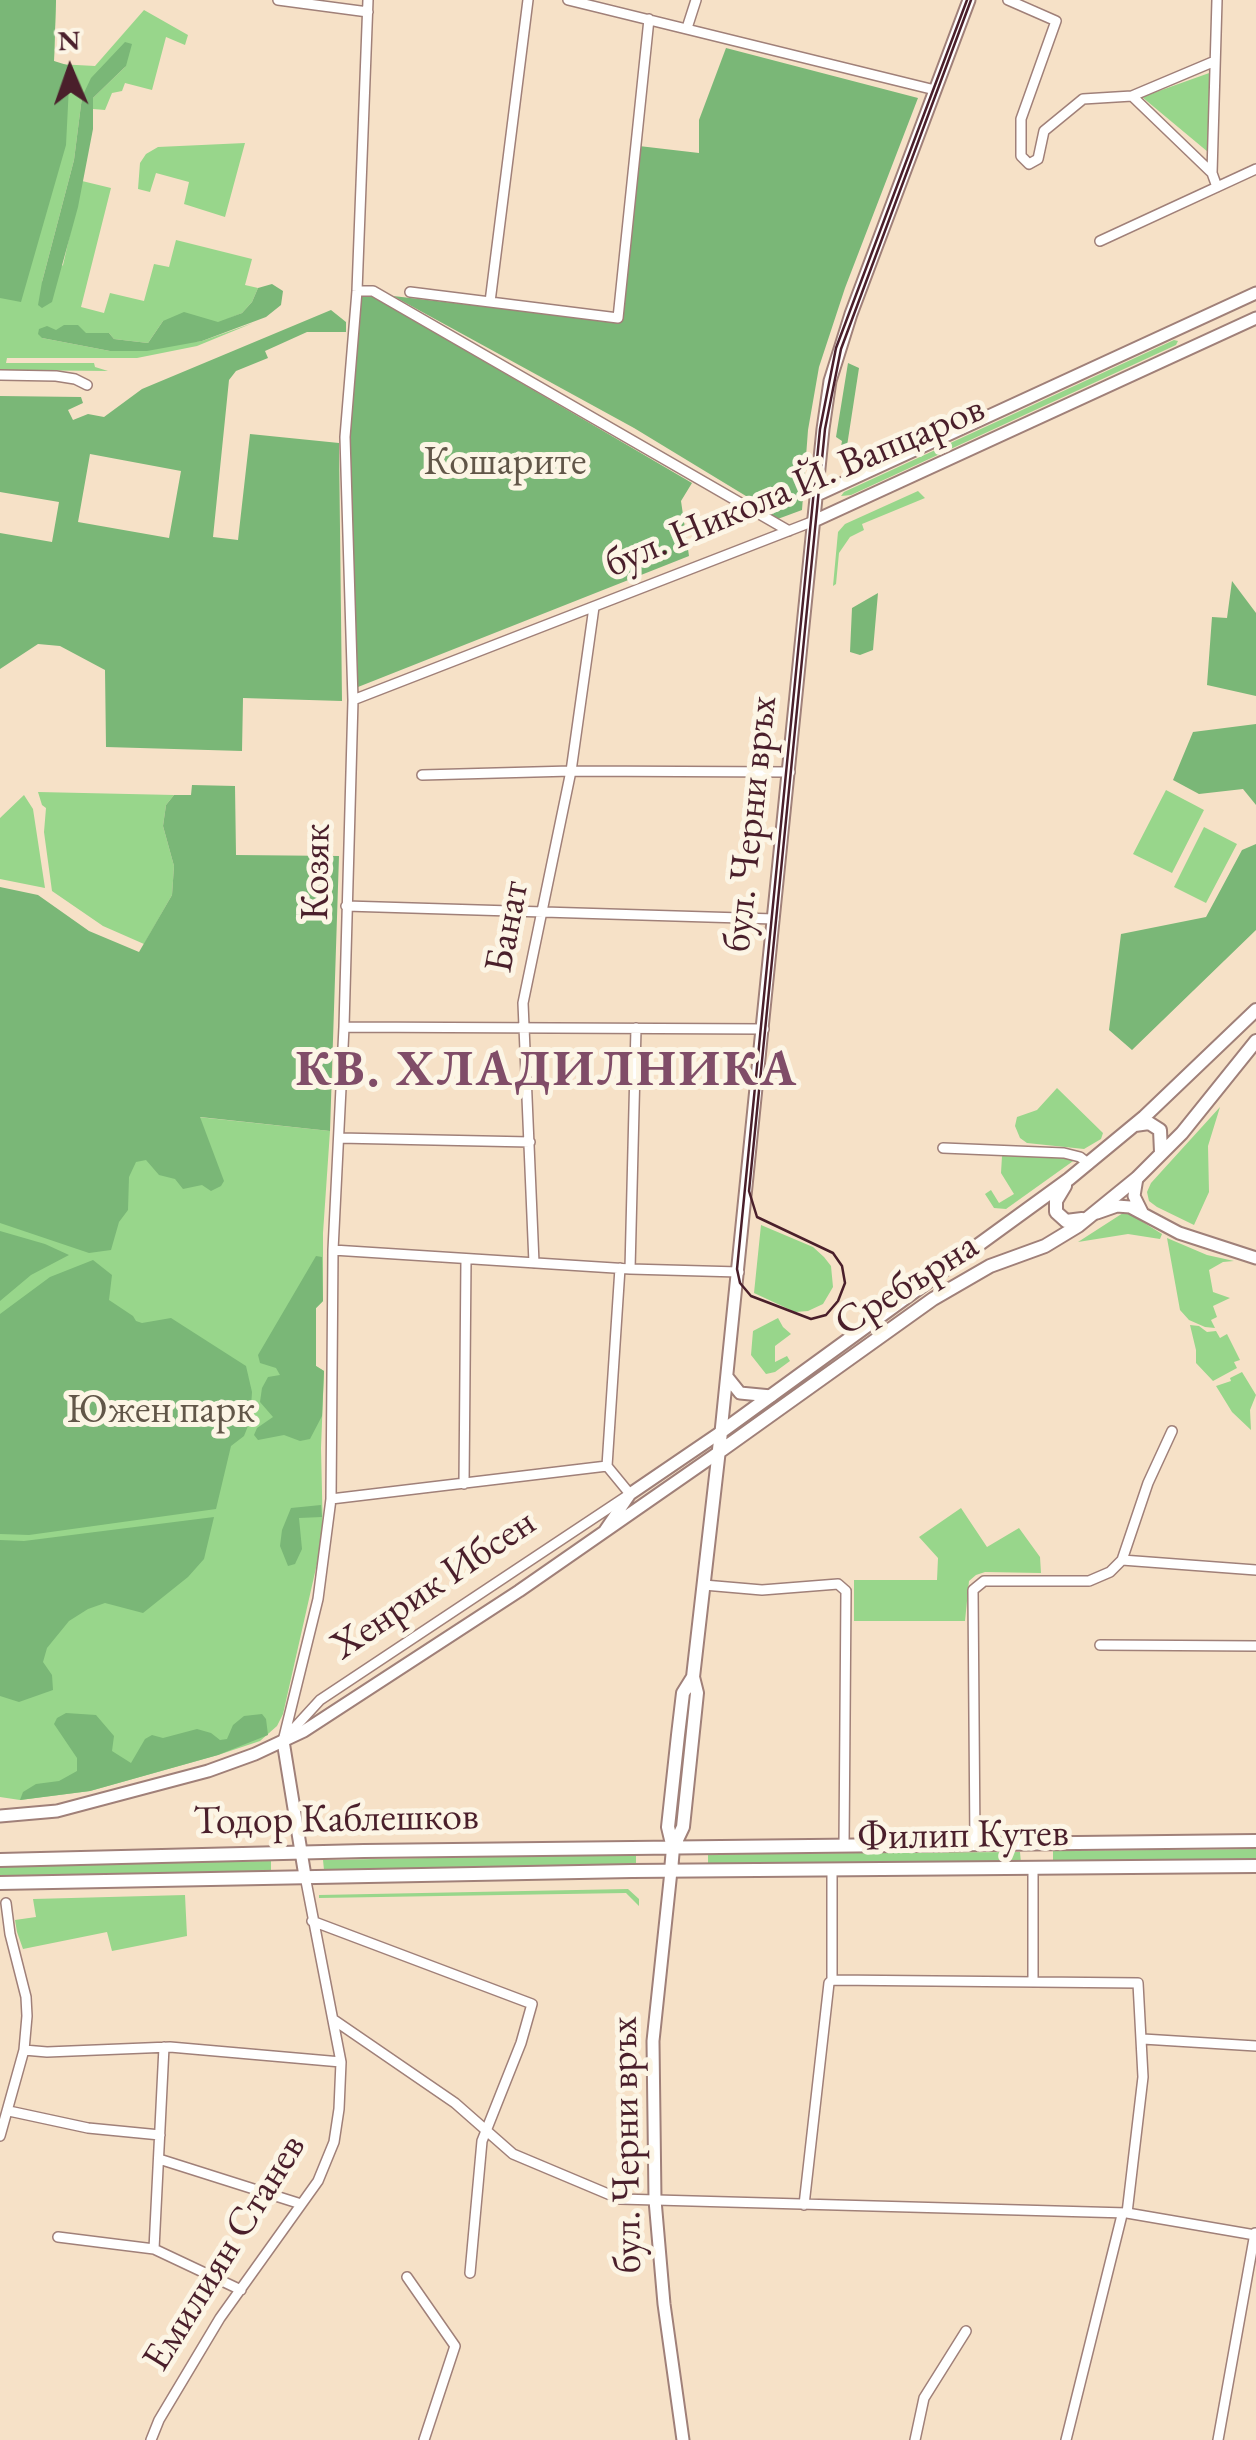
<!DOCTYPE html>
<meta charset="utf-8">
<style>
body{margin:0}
#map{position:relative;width:1256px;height:2440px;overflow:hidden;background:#f6e1c7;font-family:"EB Garamond",serif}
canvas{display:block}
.north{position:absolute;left:20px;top:20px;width:100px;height:100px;-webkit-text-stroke:8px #fcf5e5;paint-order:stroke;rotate:358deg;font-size:28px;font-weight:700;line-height:40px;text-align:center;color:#4a1f2b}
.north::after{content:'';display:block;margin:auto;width:35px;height:45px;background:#4a1f2b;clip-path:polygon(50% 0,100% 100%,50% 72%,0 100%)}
</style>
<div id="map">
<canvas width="1256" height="2440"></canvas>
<div class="north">N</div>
</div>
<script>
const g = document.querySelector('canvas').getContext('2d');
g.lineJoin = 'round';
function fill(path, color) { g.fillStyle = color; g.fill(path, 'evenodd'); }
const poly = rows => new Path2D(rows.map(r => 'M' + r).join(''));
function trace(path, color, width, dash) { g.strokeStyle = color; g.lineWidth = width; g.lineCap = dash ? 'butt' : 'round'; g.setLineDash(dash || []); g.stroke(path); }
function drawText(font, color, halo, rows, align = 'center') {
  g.font = font + ' "EB Garamond",serif'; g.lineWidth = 10; g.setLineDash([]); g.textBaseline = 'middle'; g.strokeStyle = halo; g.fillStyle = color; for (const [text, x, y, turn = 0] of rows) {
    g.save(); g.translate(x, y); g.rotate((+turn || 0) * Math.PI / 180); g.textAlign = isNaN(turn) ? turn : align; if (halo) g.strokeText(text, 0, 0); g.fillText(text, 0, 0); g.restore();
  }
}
const green = poly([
 [0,0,56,0,54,61,58,64,95,66,144,10,188,35,185,45,166,37,152,90,125,83,122,91,112,93,105,110,93,109,93,98,126,66,82,97,74,160,42,282,63,265,82,181,111,188,81,307,104,313,110,293,144,301,154,264,169,267,176,240,252,259,245,285,258,288,252,302,242,313,218,323,163,321,148,343,114,339,109,333,42,338,110,351,202,341,253,323,197,346,137,358,7,358,6,363,94,363,95,367,108,371,3,370,0,376],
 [1212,72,1208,152,1142,97],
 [245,143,225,217,184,204,189,182,156,173,150,192,138,189,140,163,146,154,158,147],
 [1174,340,1178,341,1176,345,851,495,841,496,844,492],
 [918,491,925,498,862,524,864,530,850,537,839,553,836,584,833,586,838,532,845,524],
 [1166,790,1204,810,1172,873,1133,854],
 [38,792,174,795,166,805,163,826,174,866,172,895,144,944,103,926,52,891,44,832,46,808,42,805],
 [24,795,33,809,45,888,0,879,0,818],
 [1204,827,1237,844,1206,903,1174,887],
 [1057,1088,1103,1133,1101,1139,1084,1149,1027,1143,1020,1138,1015,1126,1017,1117,1037,1110],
 [0,1096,330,1131,323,1233,323,1301,316,1308,316,1366,324,1371,321,1448,323,1537,283,1714,277,1726,260,1741,218,1755,90,1791,20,1800,0,1797],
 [1220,1107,1208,1146,1209,1192,1194,1225,1157,1207,1149,1201,1147,1192,1151,1183],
 [1002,1156,1069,1157,1076,1159,1006,1209,994,1208,985,1194,991,1190,999,1203,1014,1194,1001,1173],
 [1123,1213,1130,1214,1162,1234,1160,1239,1128,1234,1078,1242],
 [761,1225,813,1247,824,1257,831,1266,833,1287,823,1304,808,1311,795,1312,754,1293],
 [1167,1238,1207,1255,1234,1261,1223,1262,1209,1270,1213,1292,1230,1298,1213,1306,1217,1317,1211,1320,1215,1328,1205,1327,1189,1320,1180,1310],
 [778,1318,783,1327,791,1334,775,1346,775,1362,787,1356,790,1361,775,1372,766,1374,751,1355,753,1331],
 [1190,1325,1199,1326,1207,1332,1216,1331,1220,1338,1227,1334,1240,1360,1234,1362,1237,1368,1213,1381,1196,1363,1196,1350],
 [1242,1372,1256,1395,1250,1410,1251,1430,1232,1412,1216,1386,1231,1381,1230,1378],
 [961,1508,987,1547,1019,1528,1040,1557,1041,1573,985,1572,976,1575,969,1581,965,1621,854,1621,854,1580,937,1580,938,1558,919,1537],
 [1256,1849,1256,1860,1053,1862,1053,1851],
 [1020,1852,1021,1863,708,1865,708,1854],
 [636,1854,636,1865,324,1870,323,1860],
 [271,1861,271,1871,0,1876,0,1865],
 [628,1889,639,1899,639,1906,626,1893,319,1898,319,1895],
 [185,1895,187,1936,112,1951,107,1932,23,1949,17,1932,15,1920,36,1917,33,1899]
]);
const forest = poly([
 [0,0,56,0,54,61,70,66,66,145,21,302,0,298],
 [125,42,132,44,126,66,93,98,93,129,78,207,52,302,42,308,38,305,42,282,74,160,82,97,91,78],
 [726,48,918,98,845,288,819,367,808,430,802,510,775,520,769,510,634,428,393,296,619,322,639,146,699,153,699,120],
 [272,284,283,291,281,305,266,317,202,341,147,351,110,351,42,338,38,334,39,329,47,326,56,330,64,325,78,325,86,333,109,333,114,339,148,343,163,321,184,312,218,322,242,313,252,302,258,288],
 [361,295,371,295,692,483,681,501,689,556,358,687,349,438],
 [331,310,346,322,346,332,307,332,265,351,268,358,236,371,229,380,213,537,238,540,250,434,339,443,342,701,243,698,242,751,106,747,105,670,60,646,38,644,0,669,0,533,52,542,59,502,0,492,0,396,81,397,83,403,68,410,73,420,88,414,104,417,142,389],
 [90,454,181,471,169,538,78,522],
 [848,363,859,368,847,446,850,452,859,453,844,459,840,452,842,441,836,437],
 [1232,581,1256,613,1256,696,1207,685,1212,617,1227,618],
 [878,593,873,650,860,655,850,652,852,608],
 [1256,724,1256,805,1243,789,1199,794,1173,780,1193,732],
 [192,785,235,786,236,855,339,856,330,1131,200,1117,224,1181,221,1186,211,1191,202,1185,183,1189,175,1179,159,1175,146,1160,136,1162,129,1177,128,1210,119,1222,111,1250,89,1253,0,1223,0,887,38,895,89,931,139,952,172,895,174,866,163,826,166,805,174,795,191,795],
 [1256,844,1256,930,1132,1050,1109,1030,1121,934,1206,917,1242,850],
 [0,1231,45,1244,69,1255,31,1275,0,1301],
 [316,1256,322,1257,323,1301,316,1308,316,1366,324,1371,322,1416,310,1439,300,1441,284,1435,258,1440,254,1435,257,1428,273,1417,260,1402,262,1388,268,1377,280,1375,276,1368,260,1363,258,1355],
 [93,1260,112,1275,109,1300,133,1316,136,1321,142,1323,171,1318,246,1366,252,1392,250,1421,244,1436,231,1446,216,1509,29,1535,0,1534,0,1314,50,1277],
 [321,1505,322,1517,299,1518,302,1549,295,1564,288,1566,280,1546,282,1530,291,1508],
 [214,1517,204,1559,188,1577,143,1613,105,1603,88,1609,69,1621,47,1648,43,1662,52,1675,53,1690,19,1702,0,1696,0,1540,24,1541],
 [66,1713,96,1715,114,1736,112,1751,131,1763,145,1739,152,1735,163,1738,197,1729,211,1733,220,1740,227,1739,233,1725,244,1716,262,1714,266,1719,268,1735,218,1755,90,1791,20,1800,23,1792,36,1784,59,1781,77,1771,77,1758,54,1724,57,1718]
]);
const street = poly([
 [278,0,368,12],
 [568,0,935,90],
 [1008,0,1056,21,1021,119,1021,156,1029,164,1038,159,1044,131,1083,99,1132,96,1215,61],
 [1217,0,1212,173,1217,187],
 [687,28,696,0],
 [1132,96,1212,173],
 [1100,241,1256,169],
 [357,291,373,291,789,531],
 [410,292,618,318,649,19],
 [490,302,528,0],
 [0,375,56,376,75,379,87,385],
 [353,700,814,521],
 [422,775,571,771,790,772],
 [346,906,774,919],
 [344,1027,764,1029],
 [339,1138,530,1142],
 [943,1148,1064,1153,1080,1157,1089,1164],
 [333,1250,630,1269,739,1272],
 [534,1263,523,1003,571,771,594,607],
 [630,1269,636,1028],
 [607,1466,620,1268],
 [464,1484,466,1259],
 [331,1499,607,1466],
 [1122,1560,1256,1570],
 [704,1585,762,1590,838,1584,846,1591,844,1846],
 [1100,1645,1256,1646],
 [287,1736,320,1700,630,1494,607,1466],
 [283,1741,318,1599,331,1499,333,1250,344,1027,353,700,345,437,357,291,368,0],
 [975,1845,973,1590,984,1581,1089,1581,1110,1572,1122,1560,1148,1483,1172,1431],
 [1033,1868,1033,1980],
 [312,1921,532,2004,521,2043,482,2141,470,2273],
 [832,1980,1138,1983,1143,2077,1127,2213],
 [334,2020,455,2103,513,2154,620,2199,1127,2213,1255,2235],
 [1143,2039,1256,2046],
 [24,2050,47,2052,170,2047,341,2062],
 [9,2111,88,2128,160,2135],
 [0,2136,24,2050,27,2016,26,1997,10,1934,6,1903],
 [159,2159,301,2204],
 [804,2205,829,1983,832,1980,832,1870],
 [58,2237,154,2249,241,2290],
 [154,2249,164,2047],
 [407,2277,455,2346,424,2440],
 [151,2440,159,2420,220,2318,318,2181,334,2142,339,2109,341,2062,305,1876],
 [915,2440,924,2398,966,2331],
 [1066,2440,1122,2215],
 [1218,2440,1255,2233]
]);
const secondary = poly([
 [817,495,1256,293],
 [814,521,1256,318],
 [1137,1178,1134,1196,1142,1212],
 [1097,1213,1117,1206,1130,1207,1179,1233,1256,1258],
 [728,1378,740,1393,771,1396],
 [604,1532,630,1494,721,1432,823,429,830,381,851,314,969,0],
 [283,1741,305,1876],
 [0,1816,57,1811,208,1771,255,1754,304,1731,519,1591,719,1452],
 [671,1871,653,2041,655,2200,664,2304,683,2440]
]);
const primary = poly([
 [1135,1125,1149,1123,1160,1130,1161,1152],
 [1065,1186,1056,1201,1056,1212,1066,1221,1082,1219],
 [719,1452,933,1299,990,1266,1045,1246,1078,1226,1137,1178,1182,1133,1256,1041],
 [673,1848,668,1827,678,1735,683,1693,693,1677],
 [0,1860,364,1851,1256,1841],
 [671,1871,673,1848,683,1827,697,1693,693,1677,721,1432,1069,1179,1144,1117,1256,1010],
 [0,1883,632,1871,1256,1866]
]);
const tram = poly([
 [967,0,836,348,820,429,737,1269,740,1283,751,1296,811,1319,826,1315,838,1301,845,1283,842,1266,833,1253,757,1217,749,1191,825,429,841,349,971,0]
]);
const parkNames = [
 ["Кошарите",505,463],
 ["Южен парк",161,1411]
];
const streetNames = [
 ["бул. Никола Й. Вапцаров",795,487,-23],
 ["бул. Черни връх",751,824,-84],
 ["Козяк",317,872,-89],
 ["Банат",508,927,-79],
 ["Сребърна",907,1285,-32],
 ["Хенрик Ибсен",434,1585,-34],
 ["Тодор Каблешков",336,1820,-1],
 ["Филип Кутев",963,1836,-1],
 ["бул. Черни връх",627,2145,-91],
 ["Емилиян Станев",225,2253,-58]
];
const districtNames = [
 ["КВ. ХЛАДИЛНИКА",547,1071]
];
fill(green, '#98d68b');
fill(forest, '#7ab777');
trace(street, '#a08079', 12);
trace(secondary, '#a08079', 15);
trace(primary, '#a08079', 16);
trace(street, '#fff', 9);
trace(secondary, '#fff', 11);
trace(primary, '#fff', 12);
trace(tram, '#4a1f2b', 2.5);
drawText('40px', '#615648', '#fcf5e5', parkNames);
drawText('40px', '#4a1f2b', '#fcf5e5', streetNames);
g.letterSpacing = '2.5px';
drawText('bold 50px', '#804d68', '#fcf5e5', districtNames);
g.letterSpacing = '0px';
</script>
